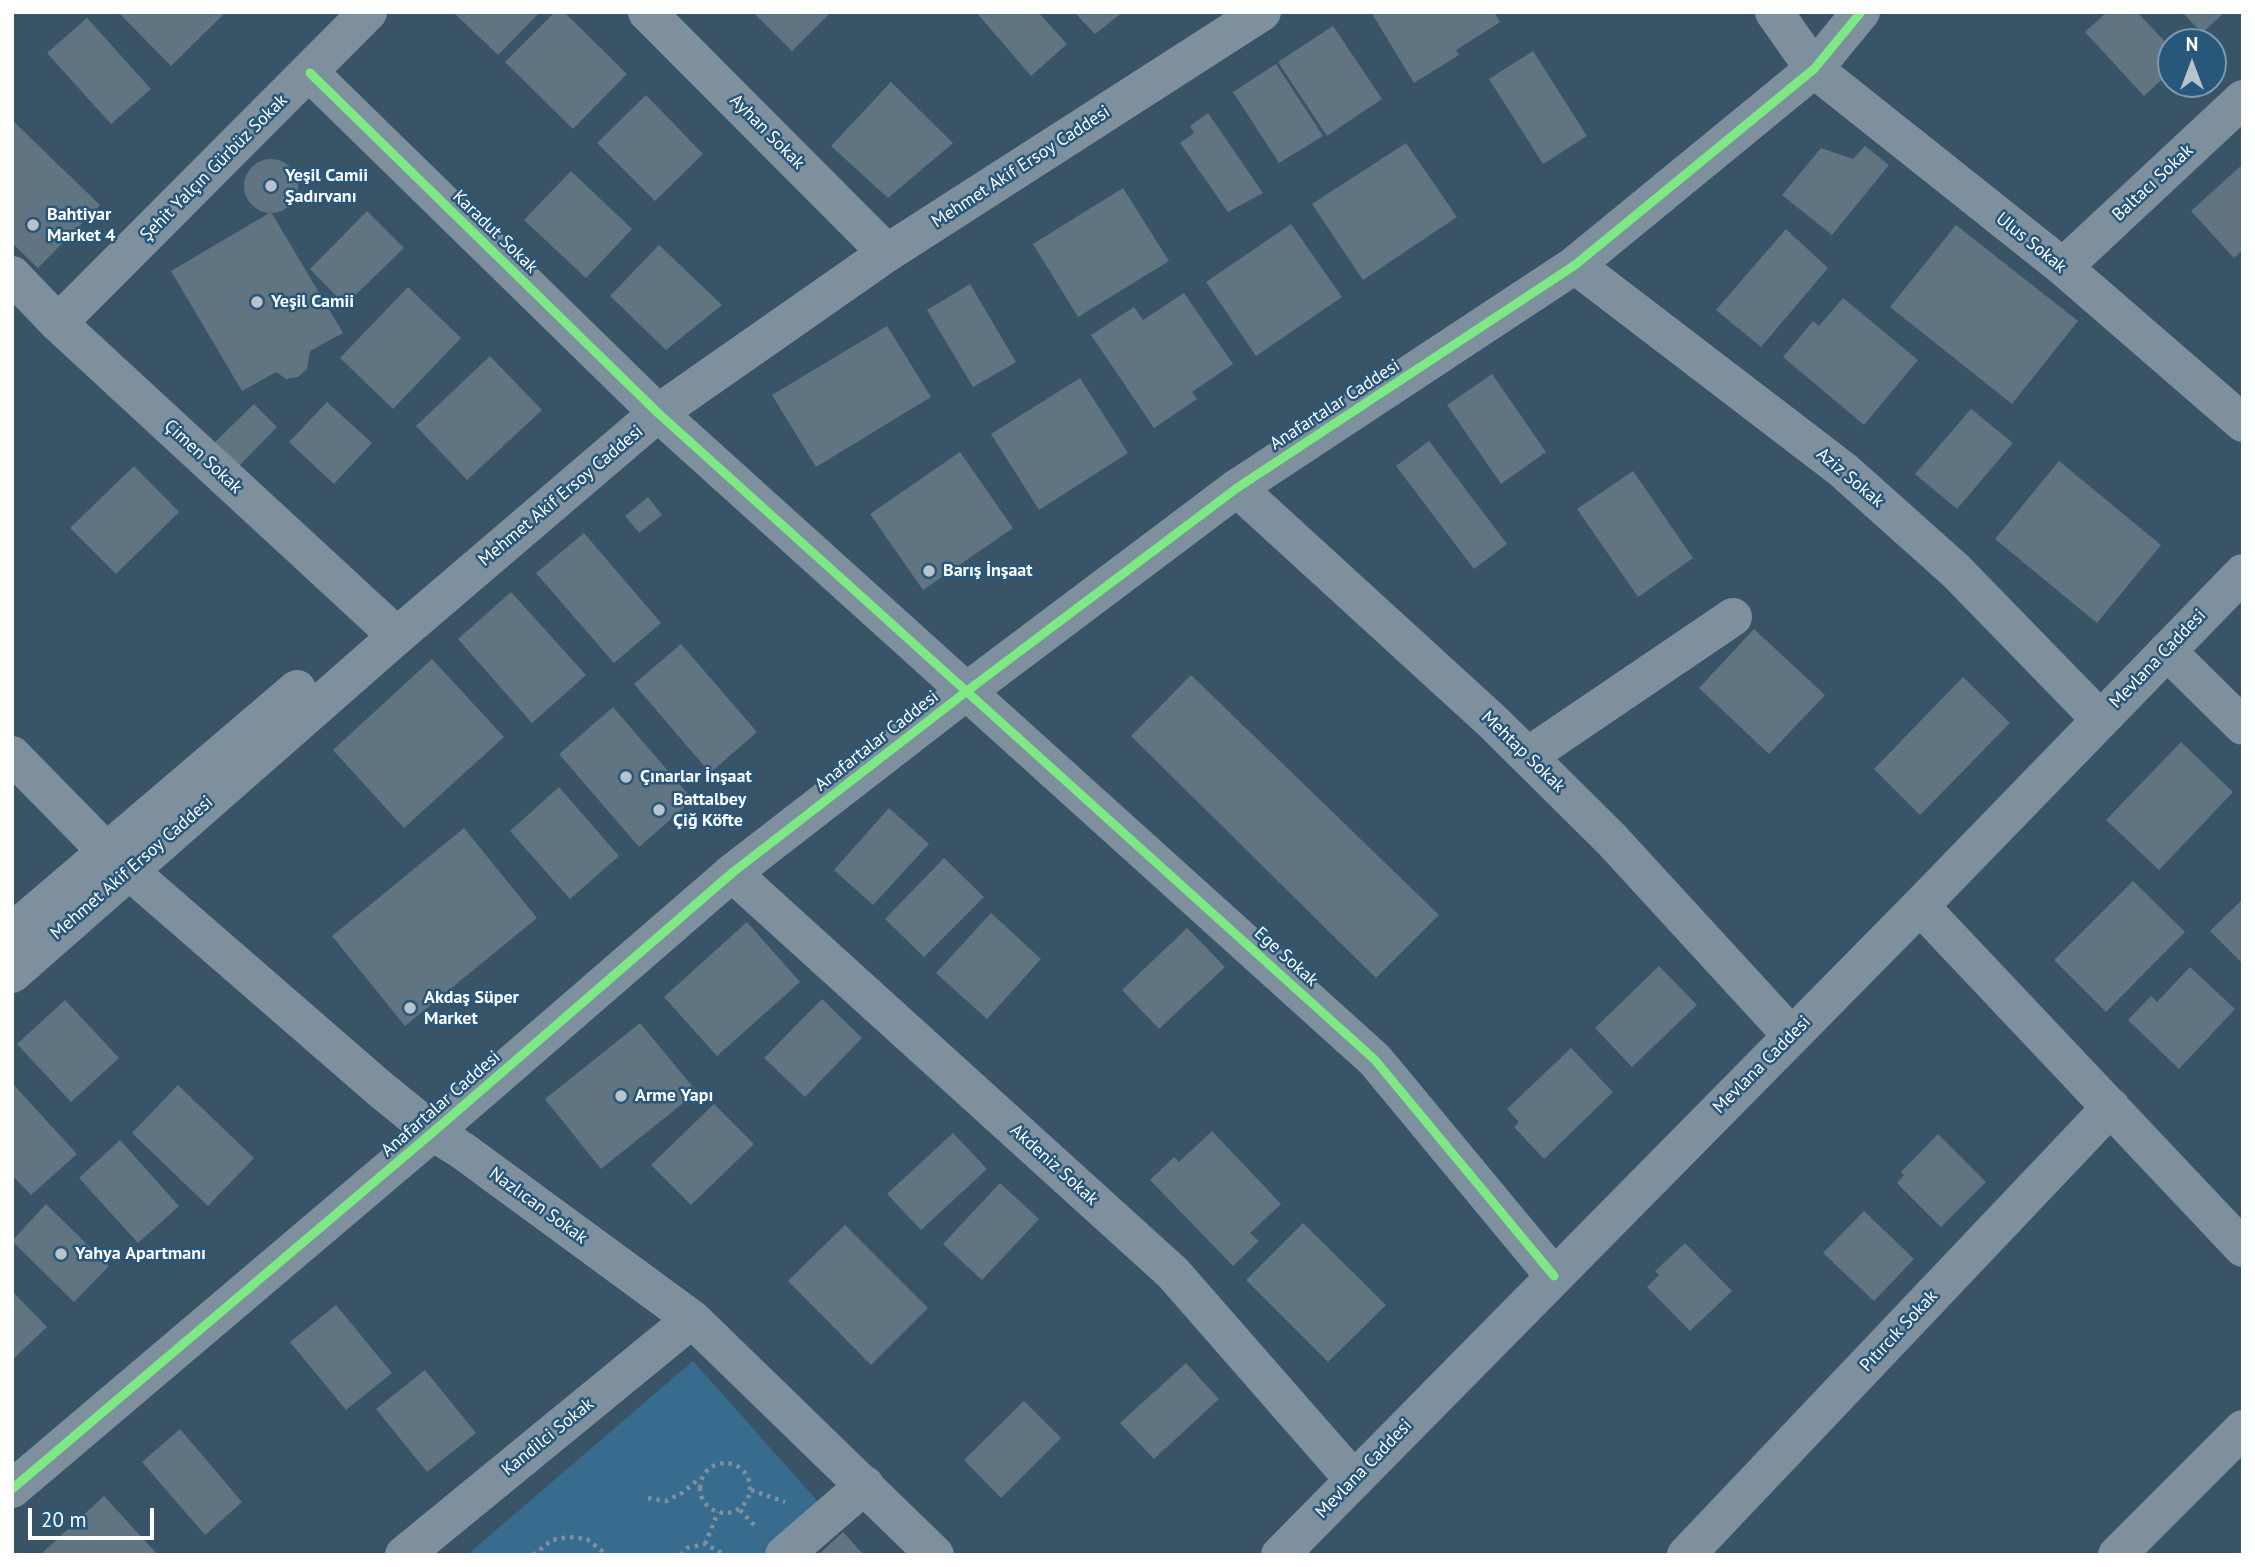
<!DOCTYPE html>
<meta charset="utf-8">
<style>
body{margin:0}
#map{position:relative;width:2255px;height:1567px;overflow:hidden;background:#3a5467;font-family:"PT Sans",sans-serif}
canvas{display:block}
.frame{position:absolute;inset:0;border:14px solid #fff;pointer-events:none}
.north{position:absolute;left:2157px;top:28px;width:70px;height:70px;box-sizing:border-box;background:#27577a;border:2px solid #7d9aaf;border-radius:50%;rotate:0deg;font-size:19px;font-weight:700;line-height:28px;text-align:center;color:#fff}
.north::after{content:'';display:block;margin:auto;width:24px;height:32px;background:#bac3ca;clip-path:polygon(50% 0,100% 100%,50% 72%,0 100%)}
.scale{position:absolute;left:28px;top:1508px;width:126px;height:32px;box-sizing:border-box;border:4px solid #fff;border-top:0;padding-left:9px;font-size:21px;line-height:24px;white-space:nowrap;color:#fff;-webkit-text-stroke:5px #27577a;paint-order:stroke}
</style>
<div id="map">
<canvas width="2255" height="1567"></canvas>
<div class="frame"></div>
<div class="north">N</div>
<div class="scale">20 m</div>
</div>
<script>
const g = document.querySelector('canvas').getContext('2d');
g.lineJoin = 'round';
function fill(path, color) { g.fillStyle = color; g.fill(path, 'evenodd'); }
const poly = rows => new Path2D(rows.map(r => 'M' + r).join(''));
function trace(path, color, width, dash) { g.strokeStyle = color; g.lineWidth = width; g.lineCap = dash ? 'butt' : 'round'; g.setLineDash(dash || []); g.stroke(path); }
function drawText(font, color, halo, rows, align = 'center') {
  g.font = font + ' "PT Sans",sans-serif'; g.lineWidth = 5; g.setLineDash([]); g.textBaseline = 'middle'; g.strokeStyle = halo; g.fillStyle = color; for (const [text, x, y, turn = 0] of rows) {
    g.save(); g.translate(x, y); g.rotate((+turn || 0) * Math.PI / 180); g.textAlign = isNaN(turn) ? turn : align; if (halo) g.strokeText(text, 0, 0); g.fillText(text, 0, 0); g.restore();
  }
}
const green = poly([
 [693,1361,819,1503,764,1555,467,1555]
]);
const building = poly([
 [118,12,222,12,224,14,171,66],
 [453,12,540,12,498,55],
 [555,12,564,12,627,74,573,129,505,62],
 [753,12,831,12,792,51],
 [976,12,1038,12,1067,44,1031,76],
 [1074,12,1123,12,1095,34],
 [1371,12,1494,12,1500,22,1456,50,1459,55,1414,83],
 [2107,12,2137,12,2171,48,2171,71,2144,96,2085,32],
 [2182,12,2225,12,2202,33],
 [87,18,151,89,111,124,47,53],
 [1333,26,1382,99,1327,136,1278,62],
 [1533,51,1587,136,1543,164,1489,79],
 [1276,64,1323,136,1279,163,1233,92],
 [891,82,953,143,888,198,831,146],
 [646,95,703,154,655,201,597,143],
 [1208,113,1263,193,1228,212,1180,143,1194,133,1190,126],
 [12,120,100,205,38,268,12,243],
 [1406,143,1457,217,1363,280,1312,204],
 [1865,146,1889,165,1832,235,1782,195,1821,148,1853,159],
 '244 186a27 27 0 1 1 54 0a27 27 0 1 1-54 0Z',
 [2243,164,2243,250,2234,258,2191,211],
 [571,171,632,229,586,278,524,220],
 [1123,188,1169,261,1078,317,1033,244],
 [367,211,404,248,345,305,310,269],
 [271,212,343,333,310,351,307,369,298,377,286,379,276,372,242,391,171,271],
 [1291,224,1342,297,1256,356,1206,282],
 [1956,225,2078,321,2012,404,1890,307],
 [1786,229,1828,268,1761,347,1716,310],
 [659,245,722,305,666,350,610,296],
 [970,284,1016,362,973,387,927,310],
 [408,287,461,338,393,409,340,358],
 [1184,293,1233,364,1192,392,1197,399,1154,428,1091,335,1134,307,1143,320],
 [1843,298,1918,360,1864,425,1783,357,1813,321,1819,326],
 [887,326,931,397,816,467,772,395],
 [490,356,542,410,467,480,416,426],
 [1492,374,1546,452,1501,484,1447,405],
 [1080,378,1128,453,1039,510,991,434],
 [327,402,372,443,334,484,289,442],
 [254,404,277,427,235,470,211,446],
 [1971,409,2013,443,1957,509,1915,474],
 [1429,441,1507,544,1474,569,1396,466],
 [960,452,1013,528,923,590,870,514],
 [2059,461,2161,545,2097,623,1995,539],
 [134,466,179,512,116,574,70,528],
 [1633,471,1693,558,1638,597,1577,509],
 [648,497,662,515,639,533,625,516],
 [584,533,661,623,614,663,536,573],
 [511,592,586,675,532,723,458,639],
 [1754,629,1825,695,1769,754,1699,688],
 [681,644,757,732,710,773,634,684],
 [432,659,504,737,404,828,333,750],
 [1191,675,1439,915,1376,978,1131,736],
 [1963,677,2010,723,1920,815,1874,769],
 [613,707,693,800,639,847,559,754],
 [2181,742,2233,792,2159,870,2106,820],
 [559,787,619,856,570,899,510,831],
 [889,808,929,844,873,905,834,870],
 [464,828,537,918,405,1026,332,936],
 [944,858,984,897,924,957,885,919],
 [2133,881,2185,932,2106,1012,2054,960],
 [2243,899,2243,964,2210,931],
 [991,913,1041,959,987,1019,936,973],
 [747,922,800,982,717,1056,664,997],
 [1187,928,1225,967,1159,1029,1122,990],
 [1659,966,1697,1005,1632,1067,1595,1028],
 [2190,967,2235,1009,2179,1069,2128,1020,2151,996,2157,1002],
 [822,999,862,1038,805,1097,764,1058],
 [65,1000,119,1058,71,1102,17,1044],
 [640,1023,697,1092,601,1169,545,1099],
 [1571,1048,1613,1092,1544,1159,1514,1127,1519,1122,1507,1109],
 [12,1083,77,1154,31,1195,12,1175],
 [178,1085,254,1158,208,1206,132,1133],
 [714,1104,754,1144,691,1205,651,1165],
 [1212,1131,1281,1204,1250,1233,1259,1241,1233,1266,1150,1180,1174,1157,1179,1162],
 [953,1133,987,1169,921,1230,887,1194],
 [1938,1134,1986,1182,1941,1227,1897,1183,1904,1175,1901,1172],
 [120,1140,179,1206,138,1243,79,1178],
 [1000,1183,1039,1219,982,1280,943,1244],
 [46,1204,109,1266,74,1302,12,1241],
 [1864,1211,1914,1259,1874,1301,1823,1253],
 [1303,1223,1386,1305,1328,1362,1246,1280],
 [845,1225,928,1308,871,1365,788,1281],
 [1685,1243,1732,1291,1690,1331,1647,1287,1659,1275,1655,1271],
 [12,1291,47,1327,12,1360],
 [336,1305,392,1373,346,1410,290,1342],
 [1186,1363,1219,1399,1154,1459,1120,1423],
 [425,1370,476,1433,427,1472,376,1409],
 [1024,1401,1061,1438,1001,1498,964,1460],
 [180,1429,242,1502,205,1535,142,1462],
 [104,1496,158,1555,40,1555],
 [843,1532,864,1555,818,1555]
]);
const path = poly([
 '700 1488a25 25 0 1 1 50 0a25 25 0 1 1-50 0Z',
 [751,1490,785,1502],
 [648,1498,666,1501,682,1493,700,1478],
 [740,1510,756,1527],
 [705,1544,718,1512],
 [533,1555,552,1540,569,1537,587,1539,607,1555],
 [681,1555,687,1548,705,1544,725,1555]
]);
const minor = poly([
 [647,12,887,253],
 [1774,12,1814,69,2063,267,2243,423],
 [310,73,658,413,1375,1060,1554,1276],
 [1575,265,1843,470,1956,571,2100,719],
 [2063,267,2243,99],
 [12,275,58,323,397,636],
 [58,323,368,12],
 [1237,488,1494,723,1612,840,1791,1035],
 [2167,651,2243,726],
 [12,755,105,850,379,1088,433,1132,463,1151,692,1319,935,1555],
 [1528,756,1733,617],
 [732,873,1173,1273,1354,1480],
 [1920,906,2243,1248],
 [404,1555,692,1319],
 [784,1555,865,1485],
 [1686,1555,2111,1107],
 [2117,1555,2243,1429]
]);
const tertiary = poly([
 [12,932,297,689],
 [12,974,397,636,658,413,887,253,1262,12],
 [12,1489,433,1132,732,873,967,691,1237,488,1575,265,1814,69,1861,12],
 [1280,1555,1920,906,2243,573]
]);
const cycleway = poly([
 [310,73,658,413,1375,1060,1554,1276],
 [12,1489,433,1132,732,873,967,691,1237,488,1575,265,1814,69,1861,12]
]);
const markers = [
 [271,186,7,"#bac3ca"],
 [33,225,7,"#bac3ca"],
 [257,302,7,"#bac3ca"],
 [929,571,7,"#bac3ca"],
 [626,777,7,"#bac3ca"],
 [659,810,7,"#bac3ca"],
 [410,1008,7,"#bac3ca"],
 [621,1096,7,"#bac3ca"],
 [61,1254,7,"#bac3ca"]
];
const streetNames = [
 ["Ayhan Sokak",767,132,45],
 ["Mehmet Akif Ersoy Caddesi",1021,167,-33],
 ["Şehit Yalçın Gürbüz Sokak",214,168,-45],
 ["Baltacı Sokak",2153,183,-43],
 ["Karadut Sokak",495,232,44],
 ["Ulus Sokak",2031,243,39],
 ["Anafartalar Caddesi",1335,405,-33],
 ["Çimen Sokak",203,457,43],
 ["Aziz Sokak",1850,478,40],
 ["Mehmet Akif Ersoy Caddesi",561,496,-40],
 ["Mevlana Caddesi",2158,659,-46],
 ["Anafartalar Caddesi",877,741,-38],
 ["Mehtap Sokak",1523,752,44],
 ["Mehmet Akif Ersoy Caddesi",132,868,-41],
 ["Ege Sokak",1286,957,42],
 ["Mevlana Caddesi",1762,1065,-45],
 ["Anafartalar Caddesi",441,1104,-41],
 ["Akdeniz Sokak",1054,1165,42],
 ["Nazlıcan Sokak",538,1206,36],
 ["Pıtırcık Sokak",1899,1331,-47],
 ["Kandilci Sokak",548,1437,-39],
 ["Mevlana Caddesi",1364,1469,-46]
];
const poiNames = [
 ["Yeşil Camii",285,176],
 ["Şadırvanı",285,197],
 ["Bahtiyar",47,215],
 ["Market 4",47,236],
 ["Yeşil Camii",271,302],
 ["Barış İnşaat",943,571],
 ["Çınarlar İnşaat",640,777],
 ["Battalbey",673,800],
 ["Çiğ Köfte",673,821],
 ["Akdaş Süper",424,998],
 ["Market",424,1019],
 ["Arme Yapı",635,1096],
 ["Yahya Apartmanı",75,1254]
];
fill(green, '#386c8f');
fill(building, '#607482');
trace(path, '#7e909e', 4.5, [3.5, 5]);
trace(minor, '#7e909e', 38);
trace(tertiary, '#7e909e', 38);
trace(cycleway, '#7ce984', 9);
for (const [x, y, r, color] of markers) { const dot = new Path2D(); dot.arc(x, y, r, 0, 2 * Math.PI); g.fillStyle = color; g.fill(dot); trace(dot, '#27577a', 2.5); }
drawText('18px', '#fff', '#27577a', streetNames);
drawText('bold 18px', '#fff', '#27577a', poiNames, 'left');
</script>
